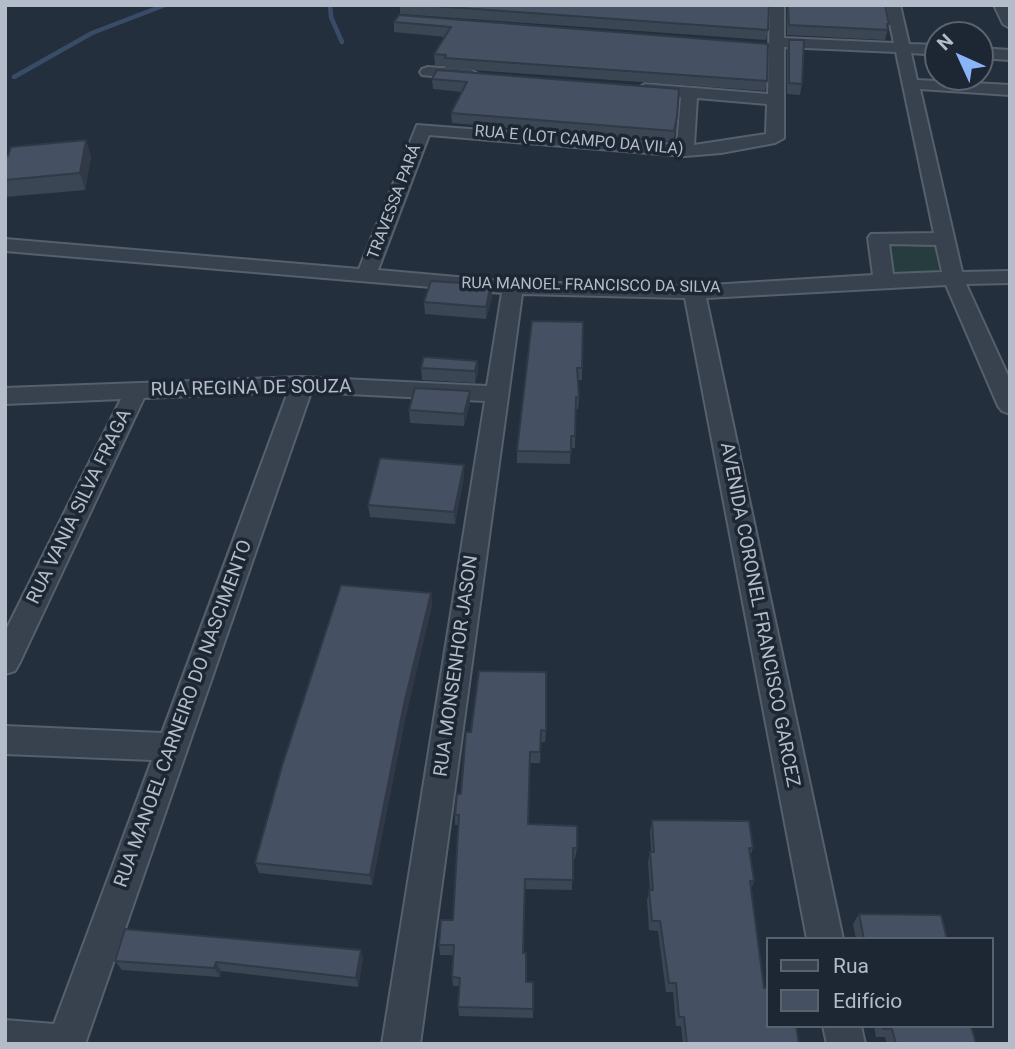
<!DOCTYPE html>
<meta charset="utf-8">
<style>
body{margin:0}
#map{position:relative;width:1015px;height:1049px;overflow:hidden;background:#242f3e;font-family:Roboto,sans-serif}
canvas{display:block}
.frame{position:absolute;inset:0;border:7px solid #b4bcc9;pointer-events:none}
.legend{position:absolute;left:766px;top:937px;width:228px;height:91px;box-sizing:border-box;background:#1d2633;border:2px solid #59626f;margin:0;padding:9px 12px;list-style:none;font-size:21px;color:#b4bcc9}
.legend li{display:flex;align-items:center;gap:14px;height:35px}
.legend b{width:35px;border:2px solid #59626f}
.north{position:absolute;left:924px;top:21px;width:70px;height:70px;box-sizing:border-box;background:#1d2633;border:2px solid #59626f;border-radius:50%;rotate:315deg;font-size:19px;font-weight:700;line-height:28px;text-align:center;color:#b4bcc9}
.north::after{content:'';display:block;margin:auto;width:24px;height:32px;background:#8ab4f8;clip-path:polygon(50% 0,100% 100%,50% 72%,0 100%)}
</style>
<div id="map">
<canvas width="1015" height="1049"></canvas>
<div class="frame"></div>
<ul class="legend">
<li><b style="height:9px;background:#38414e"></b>Rua</li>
<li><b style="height:19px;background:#455162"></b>Edifício</li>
</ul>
<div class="north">N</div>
</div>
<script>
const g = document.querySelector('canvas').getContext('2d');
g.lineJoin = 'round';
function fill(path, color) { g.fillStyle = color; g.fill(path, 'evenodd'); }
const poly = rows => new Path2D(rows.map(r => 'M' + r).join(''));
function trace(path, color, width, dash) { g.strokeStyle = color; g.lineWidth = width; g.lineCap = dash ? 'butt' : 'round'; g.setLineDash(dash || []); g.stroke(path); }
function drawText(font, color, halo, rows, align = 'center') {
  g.font = font + ' Roboto,sans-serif'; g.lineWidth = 7; g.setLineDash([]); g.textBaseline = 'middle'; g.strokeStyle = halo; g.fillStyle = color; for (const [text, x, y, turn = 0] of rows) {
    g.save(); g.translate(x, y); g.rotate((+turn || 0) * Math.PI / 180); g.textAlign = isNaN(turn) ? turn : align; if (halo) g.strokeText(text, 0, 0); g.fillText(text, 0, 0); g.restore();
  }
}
const green = poly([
 [883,241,934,242,939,272,887,272]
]);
const stream = poly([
 [330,5,331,17,342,42],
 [14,77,92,33,165,5]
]);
const minor = poly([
 [770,5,784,5,784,38,894,43,886,5,900,5,909,44,938,45,938,55,911,53,917,80,1010,85,1010,95,920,89,962,272,1010,271,1010,283,966,284,1010,380,1010,414,1002,411,998,406,946,285,706,298,843,939,807,939,685,298,522,294,420,1044,382,1044,485,401,311,392,85,1044,5,1044,5,1020,54,1024,152,760,5,754,5,726,162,733,288,392,144,398,20,662,15,671,5,674,5,632,121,399,5,404,5,388,301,377,487,386,502,293,5,251,5,239,359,269,417,125,677,145,681,97,645,94,637,89,645,84,768,94,770,5],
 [784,47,896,52,934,233,871,234,868,238,873,275,694,286,513,282,378,270,429,135,685,156,721,153,775,143,784,138,784,47],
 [697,98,767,104,766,134,694,145,697,98],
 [889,244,936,245,942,272,893,274,889,244],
 [994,5,1008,5,1010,28,1003,24,994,5],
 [980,48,1010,50,1010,60,980,58,980,48],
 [428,67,471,70,479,75,471,80,422,75,420,72,422,69,428,67],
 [823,1026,861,1026,865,1044,827,1044,823,1026]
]);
const wall = poly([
 [400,5,769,5,768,30,766,40,400,14],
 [787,5,885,5,889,24,885,40,787,35],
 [399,15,767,81,765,91,445,68,445,66,435,65,434,54,445,37,394,32,394,22],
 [789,40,802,84,800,95,787,94,787,50],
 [437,70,676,128,673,142,452,123,451,113,462,92,433,89,432,79],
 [86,140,91,157,85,190,5,197,5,156],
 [492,297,486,319,425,314,424,302],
 [532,321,582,368,582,380,578,380,579,397,578,409,576,409,575,448,571,448,570,464,517,463,517,451],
 [477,361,478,373,475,383,422,380,421,368],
 [470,391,470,403,464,426,410,423,409,410],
 [464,477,455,524,370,517,368,505],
 [431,593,432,605,406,715,372,885,259,873,255,863],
 [546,731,545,742,541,742,540,763,530,763,528,824,577,848,575,859,573,859,572,890,525,889,523,953,526,982,533,1009,533,1018,459,1016,458,1007,460,986,453,986,452,977,454,955,440,955,439,945,453,920,459,825,455,825,455,815,461,794,466,732],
 [652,820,753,848,750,857,754,881,751,889,768,1026,799,1044,683,1044,681,1026,676,1026,673,992,666,992,658,931,649,930,647,900,650,890,648,862,650,852,651,852,650,831],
 [859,914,947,939,856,939,853,924],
 [361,950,363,959,358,987,221,971,220,977,122,970,115,961],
 [874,1026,971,1026,976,1044,887,1044,885,1037,876,1037]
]);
const shadedWall = poly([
 [86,140,91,157,85,190,80,173],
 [491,285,492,297,486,319,486,307],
 [477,361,478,373,475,383,475,371],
 [470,391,470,403,464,426,464,414],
 [464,465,464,477,455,524,454,512],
 [431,593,432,605,406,715,372,885,370,875,404,704],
 [361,950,363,959,358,987,356,978],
 [216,962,221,971,220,977,214,968]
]);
const building = poly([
 [420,5,769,5,768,30,420,5],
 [788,5,885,5,889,24,887,24,888,30,789,25,788,5],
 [399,15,768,44,767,81,445,58,446,55,434,54,451,27,394,22,399,15],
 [789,40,804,40,802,84,789,83,789,40],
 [437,70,679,89,677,117,674,131,451,113,467,82,432,79,437,70],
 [86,140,80,173,5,180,5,156,8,156,11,147,86,140],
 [431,281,491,285,486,307,424,302,431,281],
 [532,321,583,322,582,368,577,368,579,397,576,397,575,436,571,436,571,452,517,451,532,321],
 [424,357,477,361,475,371,421,368,424,357],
 [415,388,470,391,464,414,409,410,415,388],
 [380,458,464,465,454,512,368,505,380,458],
 [341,585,431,593,404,704,370,875,255,863,282,766,341,585],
 [479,671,546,672,546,731,541,730,540,752,530,752,528,824,577,826,577,848,573,848,573,880,525,879,523,953,526,953,526,982,533,982,533,1009,458,1007,460,978,452,977,454,945,439,945,441,920,453,920,459,815,455,815,457,794,461,794,466,732,471,732,479,671],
 [652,820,749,821,753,848,749,848,754,881,750,881,764,988,768,988,768,1026,796,1026,799,1044,687,1044,684,1017,679,1017,676,983,669,983,660,921,652,921,649,890,653,890,650,852,654,852,652,820],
 [859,914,941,915,947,939,864,939,859,914],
 [125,929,361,950,356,978,216,962,214,968,115,961,125,929],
 [882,1026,971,1026,976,1044,896,1044,892,1029,883,1029,882,1026]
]);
const farStreetnames = [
 ["RUA E (LOT CAMPO DA VILA)",579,141,5],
 ["TRAVESSA PARÁ",395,202,-69],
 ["RUA MANOEL FRANCISCO DA SILVA",591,286,1]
];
const streetNames = [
 ["RUA REGINA DE SOUZA",251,389,-1],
 ["RUA VANIA SILVA FRAGA",80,507,-64],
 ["AVENIDA CORONEL FRANCISCO GARCEZ",759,615,79],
 ["RUA MONSENHOR JASON",457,666,-82],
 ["RUA MANOEL CARNEIRO DO NASCIMENTO",184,714,-70]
];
fill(green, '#263c3f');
trace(stream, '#394c67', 4.5);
trace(minor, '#565f6c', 4);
fill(minor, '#38414e');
fill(wall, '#3b4654');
fill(shadedWall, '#303945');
fill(building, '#455162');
trace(building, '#303945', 2);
drawText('16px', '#b4bcc9', '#1d2633', farStreetnames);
drawText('19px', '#b4bcc9', '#1d2633', streetNames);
</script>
